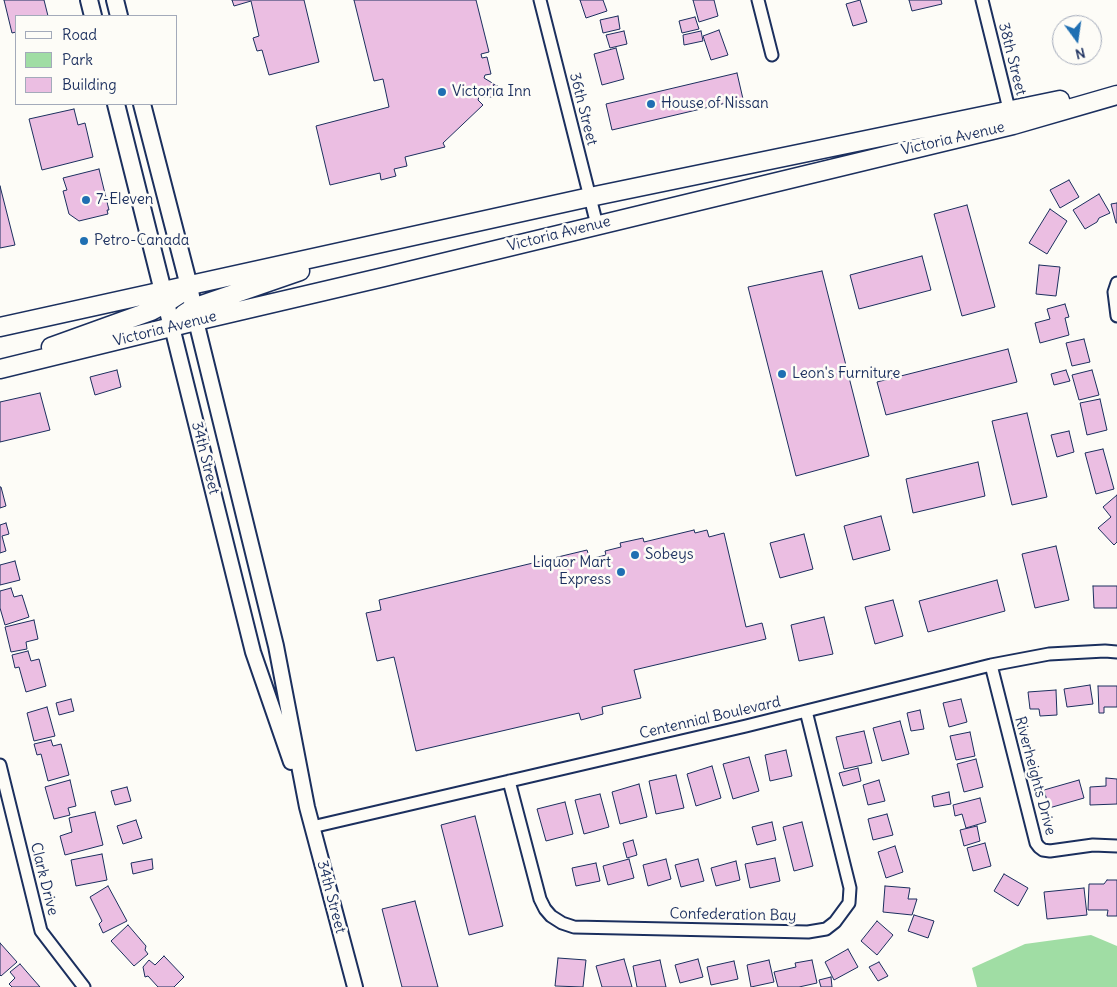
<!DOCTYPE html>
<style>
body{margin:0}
#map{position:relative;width:1117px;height:987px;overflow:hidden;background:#fdfcf7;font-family:Delius,sans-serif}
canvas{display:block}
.legend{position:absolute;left:15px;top:15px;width:162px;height:90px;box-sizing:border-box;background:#fdfcf7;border:1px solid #a3aaba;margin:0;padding:6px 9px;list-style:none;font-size:15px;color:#1b2f5e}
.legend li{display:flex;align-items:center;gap:10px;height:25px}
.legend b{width:25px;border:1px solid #a3aaba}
.north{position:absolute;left:1052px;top:15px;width:50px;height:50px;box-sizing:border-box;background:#fdfcf7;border:1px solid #a3aaba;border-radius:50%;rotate:166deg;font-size:14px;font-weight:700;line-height:20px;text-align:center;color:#1b2f5e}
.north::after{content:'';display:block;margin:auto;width:18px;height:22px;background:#1f6fb2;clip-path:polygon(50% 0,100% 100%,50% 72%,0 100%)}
</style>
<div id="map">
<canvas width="1117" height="987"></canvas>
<ul class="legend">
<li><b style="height:6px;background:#fdfcf7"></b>Road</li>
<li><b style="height:14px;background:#a0dda4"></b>Park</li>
<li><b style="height:14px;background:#ebbee2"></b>Building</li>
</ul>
<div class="north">N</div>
</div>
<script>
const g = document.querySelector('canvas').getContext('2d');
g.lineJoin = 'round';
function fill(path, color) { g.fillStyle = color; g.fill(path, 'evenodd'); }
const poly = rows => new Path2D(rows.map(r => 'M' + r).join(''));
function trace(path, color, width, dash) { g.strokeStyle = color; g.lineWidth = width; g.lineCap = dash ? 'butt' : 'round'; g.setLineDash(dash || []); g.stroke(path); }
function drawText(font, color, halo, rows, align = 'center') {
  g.font = font + ' Delius,sans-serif'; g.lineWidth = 5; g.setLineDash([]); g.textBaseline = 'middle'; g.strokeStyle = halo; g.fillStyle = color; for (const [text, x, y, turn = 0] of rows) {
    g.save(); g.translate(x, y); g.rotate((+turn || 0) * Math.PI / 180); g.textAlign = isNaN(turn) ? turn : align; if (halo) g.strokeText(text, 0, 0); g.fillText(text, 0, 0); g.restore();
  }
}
const green = poly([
 [1091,935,1117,946,1117,987,977,987,972,968,1025,944]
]);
const building = poly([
 [4,0,44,0,48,16,16,16,16,32,12,33,4,0],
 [232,0,304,0,319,62,269,75,262,50,257,51,253,38,259,36,251,1,234,6,232,0],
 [354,0,476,0,489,52,481,54,482,58,487,57,491,74,485,75,484,78,499,87,496,97,479,97,478,100,483,105,443,143,445,147,405,157,407,166,394,169,396,176,381,180,380,173,330,185,316,126,389,107,383,79,374,81,354,0],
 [580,0,603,0,607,11,586,18,580,0],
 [693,0,714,0,718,16,699,22,693,0],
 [860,0,867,22,853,26,846,4,860,0],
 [909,0,941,0,942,4,912,11,909,0],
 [618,16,620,29,603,33,600,20,618,16],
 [695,17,699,29,682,33,679,21,695,17],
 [719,30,728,55,711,60,703,36,719,30],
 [624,31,627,44,610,48,606,35,624,31],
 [701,31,703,41,684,45,683,35,701,31],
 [616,48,624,79,602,85,594,54,616,48],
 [737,73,743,99,612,130,606,104,737,73],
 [74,109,78,125,85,123,93,157,42,170,29,119,74,109],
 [99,169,109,210,107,210,108,214,79,221,69,214,63,191,67,190,63,178,99,169],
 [1069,180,1079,197,1060,208,1050,190,1069,180],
 [0,186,15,245,0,248,0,186],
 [1099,194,1110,213,1099,218,1097,222,1085,229,1073,210,1099,194],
 [1117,203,1117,223,1116,223,1111,204,1117,203],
 [967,205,995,307,962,316,934,214,967,205],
 [1050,209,1067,221,1047,254,1029,243,1050,209],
 [922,256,931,290,859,309,850,275,922,256],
 [1039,265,1060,267,1056,296,1036,294,1039,265],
 [822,271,869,456,796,476,748,287,822,271],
 [1065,304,1069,317,1065,318,1069,335,1040,343,1035,323,1050,319,1047,309,1065,304],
 [1084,339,1090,362,1072,366,1066,343,1084,339],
 [1008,349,1017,382,886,415,877,382,1008,349],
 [117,370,121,387,95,395,90,377,117,370],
 [1066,370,1070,381,1054,385,1051,374,1066,370],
 [1092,370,1099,395,1079,400,1072,375,1092,370],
 [40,393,50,430,0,442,0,402,40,393],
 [1100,399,1107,430,1087,435,1080,403,1100,399],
 [1027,413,1047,497,1012,505,992,421,1027,413],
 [1069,431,1074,452,1057,457,1051,435,1069,431],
 [1103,449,1114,489,1096,494,1085,453,1103,449],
 [978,462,985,496,913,513,906,479,978,462],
 [0,487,1,487,6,506,0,508,0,487],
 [1117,495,1117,542,1114,545,1098,528,1111,517,1103,507,1117,495],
 [881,516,890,550,853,560,844,526,881,516],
 [6,523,9,534,2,536,6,551,0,553,0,525,6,523],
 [694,530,695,533,707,530,709,537,724,533,746,627,762,623,766,639,634,670,641,698,602,707,603,714,581,720,579,713,416,751,394,657,377,661,366,613,381,610,379,600,587,550,590,559,606,555,605,551,621,547,620,543,643,538,644,542,694,530],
 [804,534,813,569,780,578,770,543,804,534],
 [1056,546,1069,600,1035,608,1022,554,1056,546],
 [15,561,20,580,0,585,0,565,15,561],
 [997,580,1005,611,928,632,919,601,997,580],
 [1093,586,1117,586,1117,608,1094,608,1093,586],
 [11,588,14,597,22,595,29,617,5,625,0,608,0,591,11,588],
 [893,600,903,636,875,644,865,607,893,600],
 [824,617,833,654,799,661,791,625,824,617],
 [34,620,38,639,26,642,27,649,11,652,5,627,34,620],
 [28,651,31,661,39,659,46,686,26,692,19,667,15,668,12,655,28,651],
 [1090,685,1093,704,1067,707,1064,689,1090,685],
 [1098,686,1117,686,1117,707,1104,707,1104,713,1099,713,1098,686],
 [1056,690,1057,715,1040,716,1039,709,1030,709,1028,692,1056,690],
 [71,699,74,711,59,715,56,703,71,699],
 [961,699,967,722,949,727,943,703,961,699],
 [47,707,55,736,34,741,27,713,47,707],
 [920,710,924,729,911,731,907,713,920,710],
 [900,721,909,754,882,761,873,728,900,721],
 [864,731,872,763,844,769,836,737,864,731],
 [970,732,975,756,956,760,950,736,970,732],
 [51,740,53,746,61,744,69,775,48,781,41,754,37,755,34,744,51,740],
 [786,750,792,776,770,781,765,755,786,750],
 [749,757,759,791,733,799,723,764,749,757],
 [976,759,983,787,964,792,957,764,976,759],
 [712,766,721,798,696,806,687,774,712,766],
 [858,768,861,781,843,786,839,773,858,768],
 [676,775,684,808,656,814,649,781,676,775],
 [1106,778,1117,779,1117,804,1090,805,1090,787,1106,786,1106,778],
 [70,780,76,806,68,808,70,815,54,819,45,787,70,780],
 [879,780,885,801,868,805,863,785,879,780],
 [1079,780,1084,798,1049,808,1044,790,1079,780],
 [639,784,647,817,620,824,612,792,639,784],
 [127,787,131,801,115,805,111,791,127,787],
 [949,792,951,804,934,807,932,796,949,792],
 [600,794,609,827,584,834,575,800,600,794],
 [980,798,986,822,966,828,962,814,955,816,953,805,980,798],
 [565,802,573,834,546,841,537,809,565,802],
 [95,812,103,845,65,855,60,836,72,832,69,818,95,812],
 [887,814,893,835,873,840,868,819,887,814],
 [475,816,503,926,469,935,441,825,475,816],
 [136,820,142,838,123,844,117,826,136,820],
 [772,822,776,840,757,845,752,827,772,822],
 [802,822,813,866,794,871,783,827,802,822],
 [977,826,980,841,964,846,960,830,977,826],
 [633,840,637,855,627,858,623,843,633,840],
 [985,843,991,866,973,871,967,848,985,843],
 [895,846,903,872,886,878,878,852,895,846],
 [102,854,107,880,76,886,71,860,102,854],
 [775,858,780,881,750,888,745,864,775,858],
 [152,859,153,869,133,874,131,863,152,859],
 [629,859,634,878,608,885,603,866,629,859],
 [666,859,671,879,648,886,643,865,666,859],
 [698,859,704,881,681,887,675,865,698,859],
 [736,861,740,880,716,886,711,868,736,861],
 [596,863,600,881,576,886,572,868,596,863],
 [1004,874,1028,888,1018,906,994,891,1004,874],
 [1107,880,1117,880,1117,916,1107,916,1108,910,1088,910,1089,884,1104,884,1107,880],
 [108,886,127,921,103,933,99,924,102,921,90,897,108,886],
 [885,886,910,888,908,899,917,899,912,915,883,912,885,886],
 [1084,888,1087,915,1047,919,1044,892,1084,888],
 [415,901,438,987,402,987,382,909,415,901],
 [914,915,934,921,928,938,908,931,914,915],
 [877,921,893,935,877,955,861,941,877,921],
 [128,925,146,946,145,950,148,954,134,966,111,941,128,925],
 [0,943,17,962,1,976,0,975,0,943],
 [848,949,858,967,834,980,825,962,848,949],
 [164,956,184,977,174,987,158,987,148,976,145,977,143,967,149,960,155,965,164,956],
 [558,958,586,960,583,987,555,986,558,958],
 [624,959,632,987,602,987,596,966,624,959],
 [698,959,703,977,680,983,675,965,698,959],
 [660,960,666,987,637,987,633,966,660,960],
 [769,960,774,982,751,987,747,965,769,960],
 [812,960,817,983,799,987,778,987,774,972,796,967,795,963,812,960],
 [734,961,738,979,711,985,707,967,734,961],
 [879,962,888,976,878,981,869,967,879,962],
 [20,964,40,987,12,987,9,984,15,978,10,972,20,964],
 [831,977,832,987,821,987,819,980,831,977]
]);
const minor = poly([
 [540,0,597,225],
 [758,0,772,55],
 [982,0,1011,117],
 [1117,283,1114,292,1117,316],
 [991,665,1036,843,1039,847,1043,850,1050,851,1093,845,1117,846],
 [0,765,41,931,84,987],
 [509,781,540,899,545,909,551,916,562,923,574,927,808,932,826,929,835,922,849,903,850,888,806,711],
 [312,827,746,726,991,665,1049,654,1105,651,1117,652]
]);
const tertiary = poly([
 [196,321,276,646,307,807,355,987],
 [172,327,253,652,291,762]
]);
const secondary = poly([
 [89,0,93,16],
 [115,0,119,16],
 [116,104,172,327],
 [142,104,189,286,196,321]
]);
const primary = poly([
 [174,324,184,314,193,308,300,271],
 [0,327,590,197,1060,100],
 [51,347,151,311,166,303,183,292],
 [0,369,196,321,384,277,1013,125,1117,95]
]);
const markers = [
 [442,92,5,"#1f6fb2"],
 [651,104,5,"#1f6fb2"],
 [86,200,5,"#1f6fb2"],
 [84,241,5,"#1f6fb2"],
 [782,374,5,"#1f6fb2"],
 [635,555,5,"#1f6fb2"],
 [621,572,5,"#1f6fb2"]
];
const streetNames = [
 ["38th Street",1012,59,76],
 ["36th Street",583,109,76],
 ["Victoria Avenue",953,139,-13],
 ["Victoria Avenue",559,234,-14],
 ["Victoria Avenue",165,329,-14],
 ["34th Street",205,458,76],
 ["Centennial Boulevard",710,718,-13],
 ["Riverheights Drive",1035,776,75],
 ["Clark Drive",44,879,76],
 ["34th Street",331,897,75],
 ["Confederation Bay",733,915,1]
];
const poiNames = [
 ["Victoria Inn",452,92],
 ["House of Nissan",661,104],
 ["7-Eleven",96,200],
 ["Petro-Canada",94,241],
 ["Leon's Furniture",792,374],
 ["Sobeys",645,555],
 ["Liquor Mart",611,563,"right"],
 ["Express",611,580,"right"]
];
fill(green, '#a0dda4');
fill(building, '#ebbee2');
trace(building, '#1b2f5e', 1);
trace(minor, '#1b2f5e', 15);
trace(tertiary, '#1b2f5e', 18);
trace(secondary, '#1b2f5e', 20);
trace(primary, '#1b2f5e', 21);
trace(minor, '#fdfcf7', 11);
trace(tertiary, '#fdfcf7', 14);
trace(secondary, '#fdfcf7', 16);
trace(primary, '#fdfcf7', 18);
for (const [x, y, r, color] of markers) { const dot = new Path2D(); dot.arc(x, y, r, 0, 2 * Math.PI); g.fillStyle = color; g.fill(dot); trace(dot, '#fdfcf7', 2); }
drawText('15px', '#1b2f5e', '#fdfcf7', streetNames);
drawText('15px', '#1b2f5e', '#fdfcf7', poiNames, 'left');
</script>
